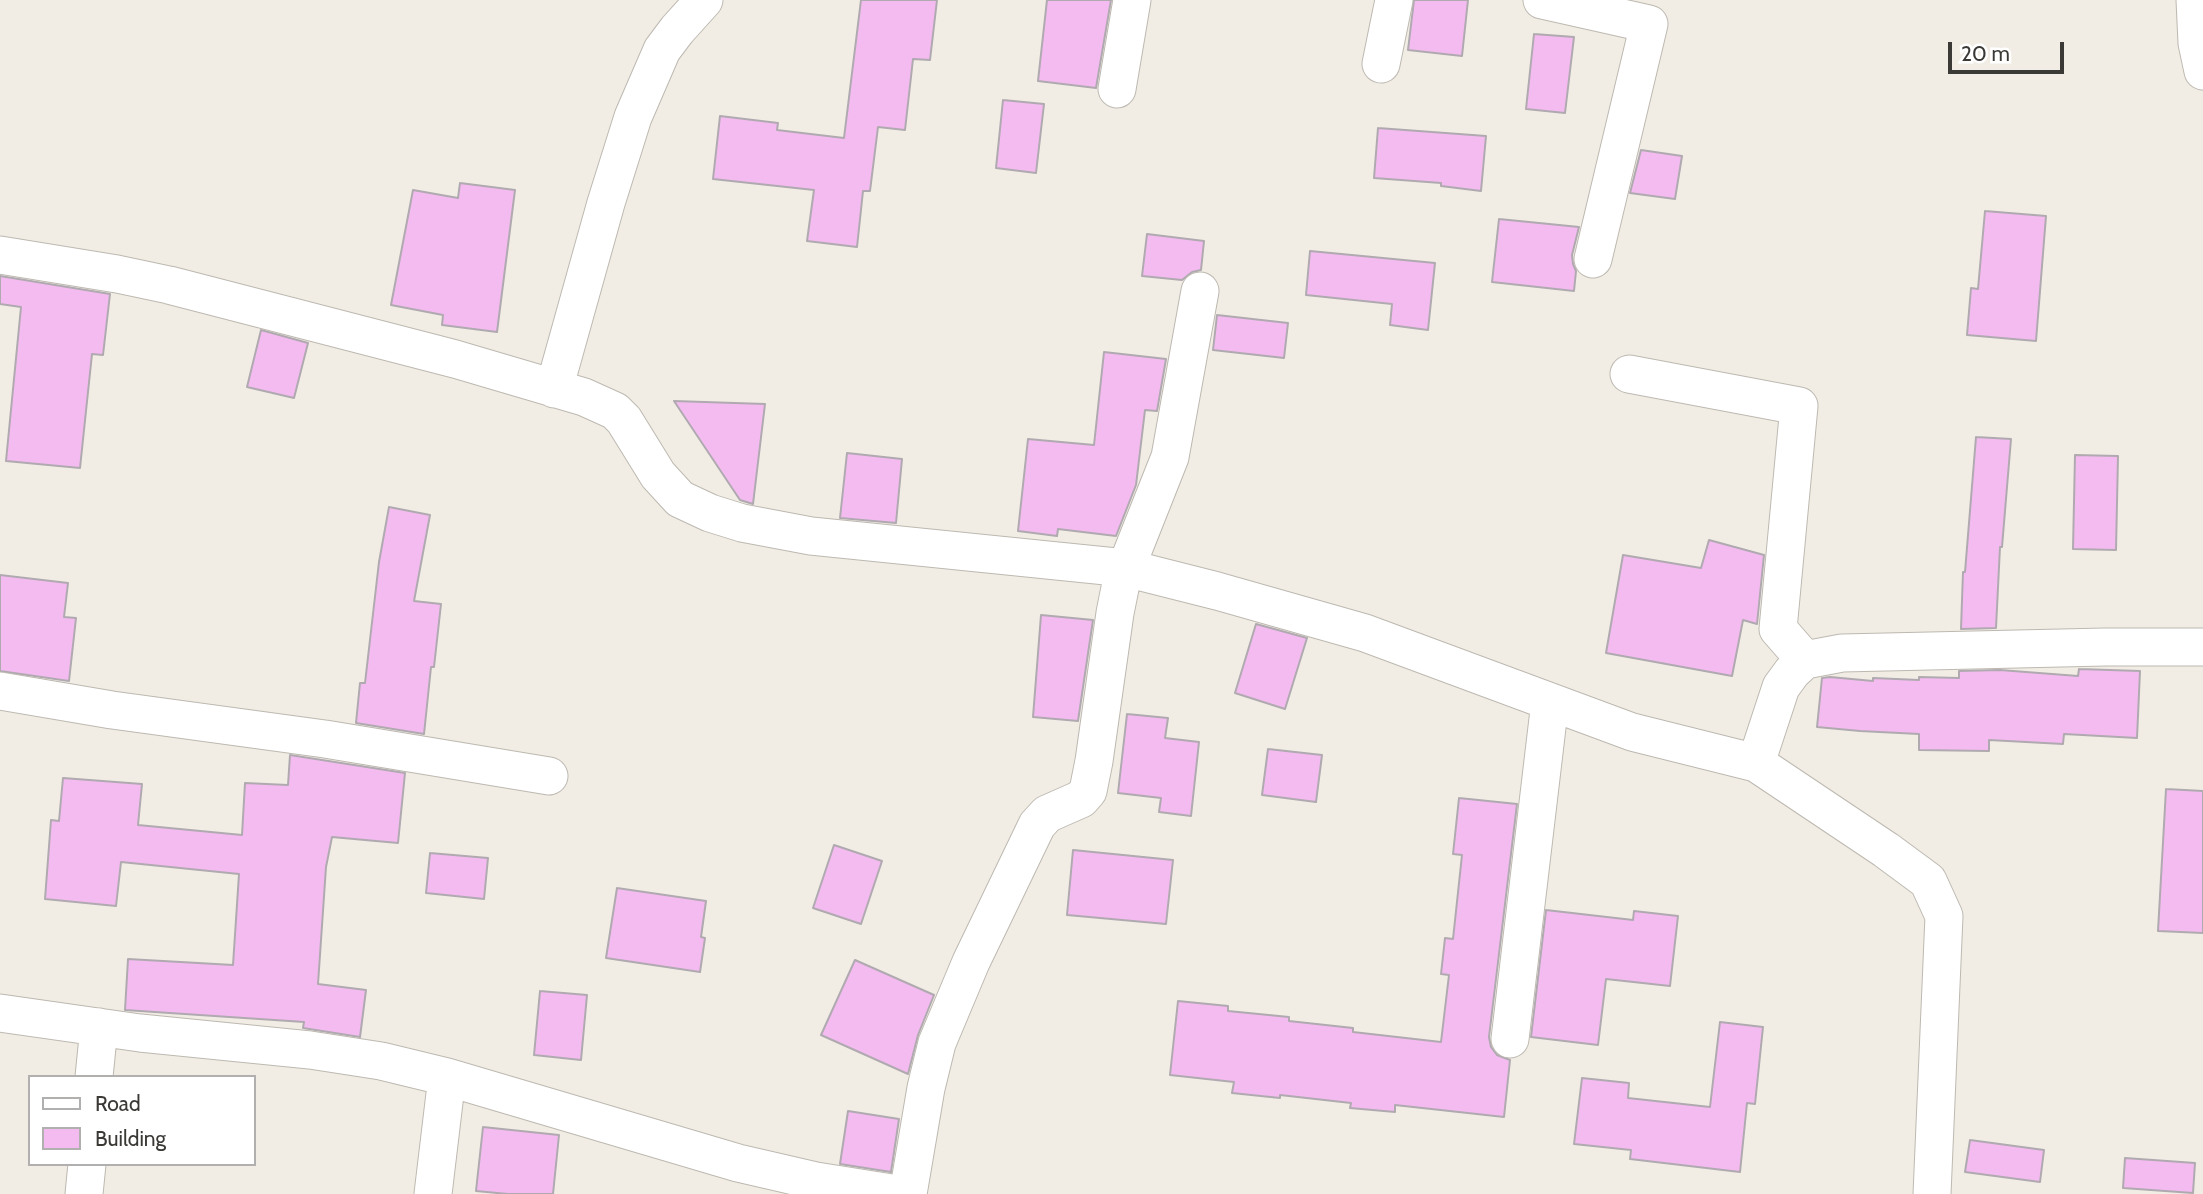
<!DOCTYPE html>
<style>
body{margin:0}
#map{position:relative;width:2203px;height:1194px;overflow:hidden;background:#f1ede5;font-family:Cabin,sans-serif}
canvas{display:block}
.legend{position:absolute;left:28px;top:1075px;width:228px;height:91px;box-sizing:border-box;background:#fff;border:2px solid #b1b0af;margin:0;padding:9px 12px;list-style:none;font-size:21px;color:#3b3936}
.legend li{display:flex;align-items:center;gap:14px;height:35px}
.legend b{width:35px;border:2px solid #b1b0af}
.scale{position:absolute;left:1948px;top:42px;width:116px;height:32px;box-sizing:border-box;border:4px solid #3b3936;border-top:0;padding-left:9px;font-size:21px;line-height:24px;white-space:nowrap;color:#3b3936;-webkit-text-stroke:5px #fff;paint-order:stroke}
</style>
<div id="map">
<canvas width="2203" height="1194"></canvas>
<ul class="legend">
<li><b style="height:9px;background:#fff"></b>Road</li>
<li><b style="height:19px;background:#f4bbf1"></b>Building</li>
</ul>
<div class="scale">20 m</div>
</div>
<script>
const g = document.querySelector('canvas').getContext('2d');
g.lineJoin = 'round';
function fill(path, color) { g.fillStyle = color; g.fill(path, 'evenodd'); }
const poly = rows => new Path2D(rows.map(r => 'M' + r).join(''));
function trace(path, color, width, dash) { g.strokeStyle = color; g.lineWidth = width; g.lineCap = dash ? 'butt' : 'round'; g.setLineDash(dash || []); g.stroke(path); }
const building = poly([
 [861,0,937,0,930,60,913,59,905,130,878,127,870,191,863,191,857,247,807,241,814,190,713,179,720,116,778,123,777,130,844,138,861,0],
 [1047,0,1111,0,1096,88,1038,81,1047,0],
 [1414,0,1468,0,1462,56,1408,50,1414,0],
 [1534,34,1574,37,1565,113,1526,109,1534,34],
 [1003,100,1044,104,1036,173,996,168,1003,100],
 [1378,128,1486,136,1481,191,1441,186,1441,183,1374,178,1378,128],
 [1641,150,1682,156,1675,199,1630,193,1641,150],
 [460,183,515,190,497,332,442,325,443,315,391,305,413,190,458,198,460,183],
 [1985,211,2046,216,2036,341,1967,335,1971,288,1978,289,1985,211],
 [1499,219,1579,227,1572,255,1573,264,1576,271,1574,291,1492,282,1499,219],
 [1147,234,1204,241,1201,270,1192,272,1182,280,1142,276,1147,234],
 [1310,251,1435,263,1428,330,1390,325,1392,304,1306,295,1310,251],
 [0,276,110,294,103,355,92,354,80,468,6,461,21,307,0,304,0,276],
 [1217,315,1288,323,1284,358,1213,350,1217,315],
 [261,330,308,343,294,398,247,387,261,330],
 [1104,352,1166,359,1157,411,1145,410,1136,485,1116,536,1058,529,1057,536,1018,531,1028,439,1094,445,1104,352],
 [674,401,765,404,753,504,740,500,674,401],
 [1976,437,2011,439,2002,547,2000,547,1996,628,1961,629,1963,572,1965,572,1976,437],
 [847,453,902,459,896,523,840,518,847,453],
 [2075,455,2118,456,2116,550,2073,549,2075,455],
 [389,507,430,515,414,601,441,604,434,667,431,667,424,734,356,723,360,683,365,683,379,562,389,507],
 [1709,540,1764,555,1757,624,1743,620,1732,676,1606,653,1623,555,1701,568,1709,540],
 [0,575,68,583,64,617,76,618,69,681,0,671,0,575],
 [1041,615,1093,620,1078,721,1033,717,1041,615],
 [1256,624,1307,638,1285,709,1235,693,1256,624],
 [2079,669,2140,671,2137,738,2064,734,2063,744,1989,740,1989,751,1919,750,1919,734,1860,731,1817,727,1822,678,1830,677,1873,681,1873,678,1919,680,1919,677,1959,678,1959,671,2000,670,2078,676,2079,669],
 [1127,714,1168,718,1165,738,1199,742,1191,816,1159,812,1161,798,1118,793,1127,714],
 [1268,749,1322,755,1316,802,1262,795,1268,749],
 [290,755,405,773,398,843,332,837,326,867,318,984,366,990,360,1037,303,1028,304,1022,125,1010,128,959,233,965,239,874,121,862,116,906,45,899,51,820,59,821,63,778,142,784,138,825,242,835,245,783,288,785,290,755],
 [2166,789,2203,791,2203,933,2158,931,2166,789],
 [1459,798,1517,804,1489,1037,1491,1047,1497,1055,1510,1060,1504,1117,1395,1105,1395,1112,1350,1108,1351,1103,1280,1095,1280,1098,1232,1093,1234,1082,1170,1075,1178,1001,1228,1006,1228,1011,1289,1017,1289,1021,1353,1028,1353,1032,1441,1042,1449,975,1441,974,1445,938,1453,939,1462,855,1453,854,1459,798],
 [834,845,882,861,861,924,813,908,834,845],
 [1073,850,1173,860,1166,924,1067,915,1073,850],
 [430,853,488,858,484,899,426,893,430,853],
 [617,888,706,901,701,937,705,938,700,972,606,958,617,888],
 [1546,910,1633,920,1634,911,1678,916,1670,986,1606,979,1598,1045,1531,1037,1546,910],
 [855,960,934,995,918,1035,908,1074,821,1035,855,960],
 [540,991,587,995,581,1060,534,1055,540,991],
 [1720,1022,1763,1027,1755,1104,1747,1103,1740,1172,1630,1159,1631,1150,1574,1144,1582,1078,1629,1083,1628,1098,1710,1107,1720,1022],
 [848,1111,899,1119,891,1172,840,1164,848,1111],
 [483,1127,559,1135,553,1194,508,1194,476,1191,483,1127],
 [1970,1140,2044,1150,2040,1182,1965,1172,1970,1140],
 [2125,1158,2195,1163,2193,1193,2123,1188,2125,1158]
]);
const street = poly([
 [1542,0,1649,24,1593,259],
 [2195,0,2197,43,2203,71],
 [1381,64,1394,0],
 [1117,89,1132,0],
 [0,255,117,274,169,285,455,359,584,397,615,411,624,420,658,475,680,499,710,513,742,523,811,536,1126,568,1122,578,1115,613,1094,761,1088,791,1081,799,1047,814,1037,825,971,962,937,1043,926,1088,908,1194],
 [1200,291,1170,457,1126,568,1217,591,1365,633,1632,732,1756,763],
 [1629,374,1799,406,1778,629,1805,660],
 [554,389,606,203,633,117,662,50,677,30,704,0],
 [0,691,112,710,325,739,549,776],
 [0,1013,140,1033,310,1050,381,1061,447,1077,738,1163,816,1181,898,1194],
 [1510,1039,1550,702],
 [94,1077,99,1027],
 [84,1194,87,1164],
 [433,1194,447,1077],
 [1932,1194,1944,916,1928,881,1886,850,1756,763,1781,687,1792,672,1805,660,1842,653,2105,647,2203,647]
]);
fill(building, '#f4bbf1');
trace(building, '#b0aab0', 2);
trace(street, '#bdb9b1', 39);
trace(street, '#fff', 37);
</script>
